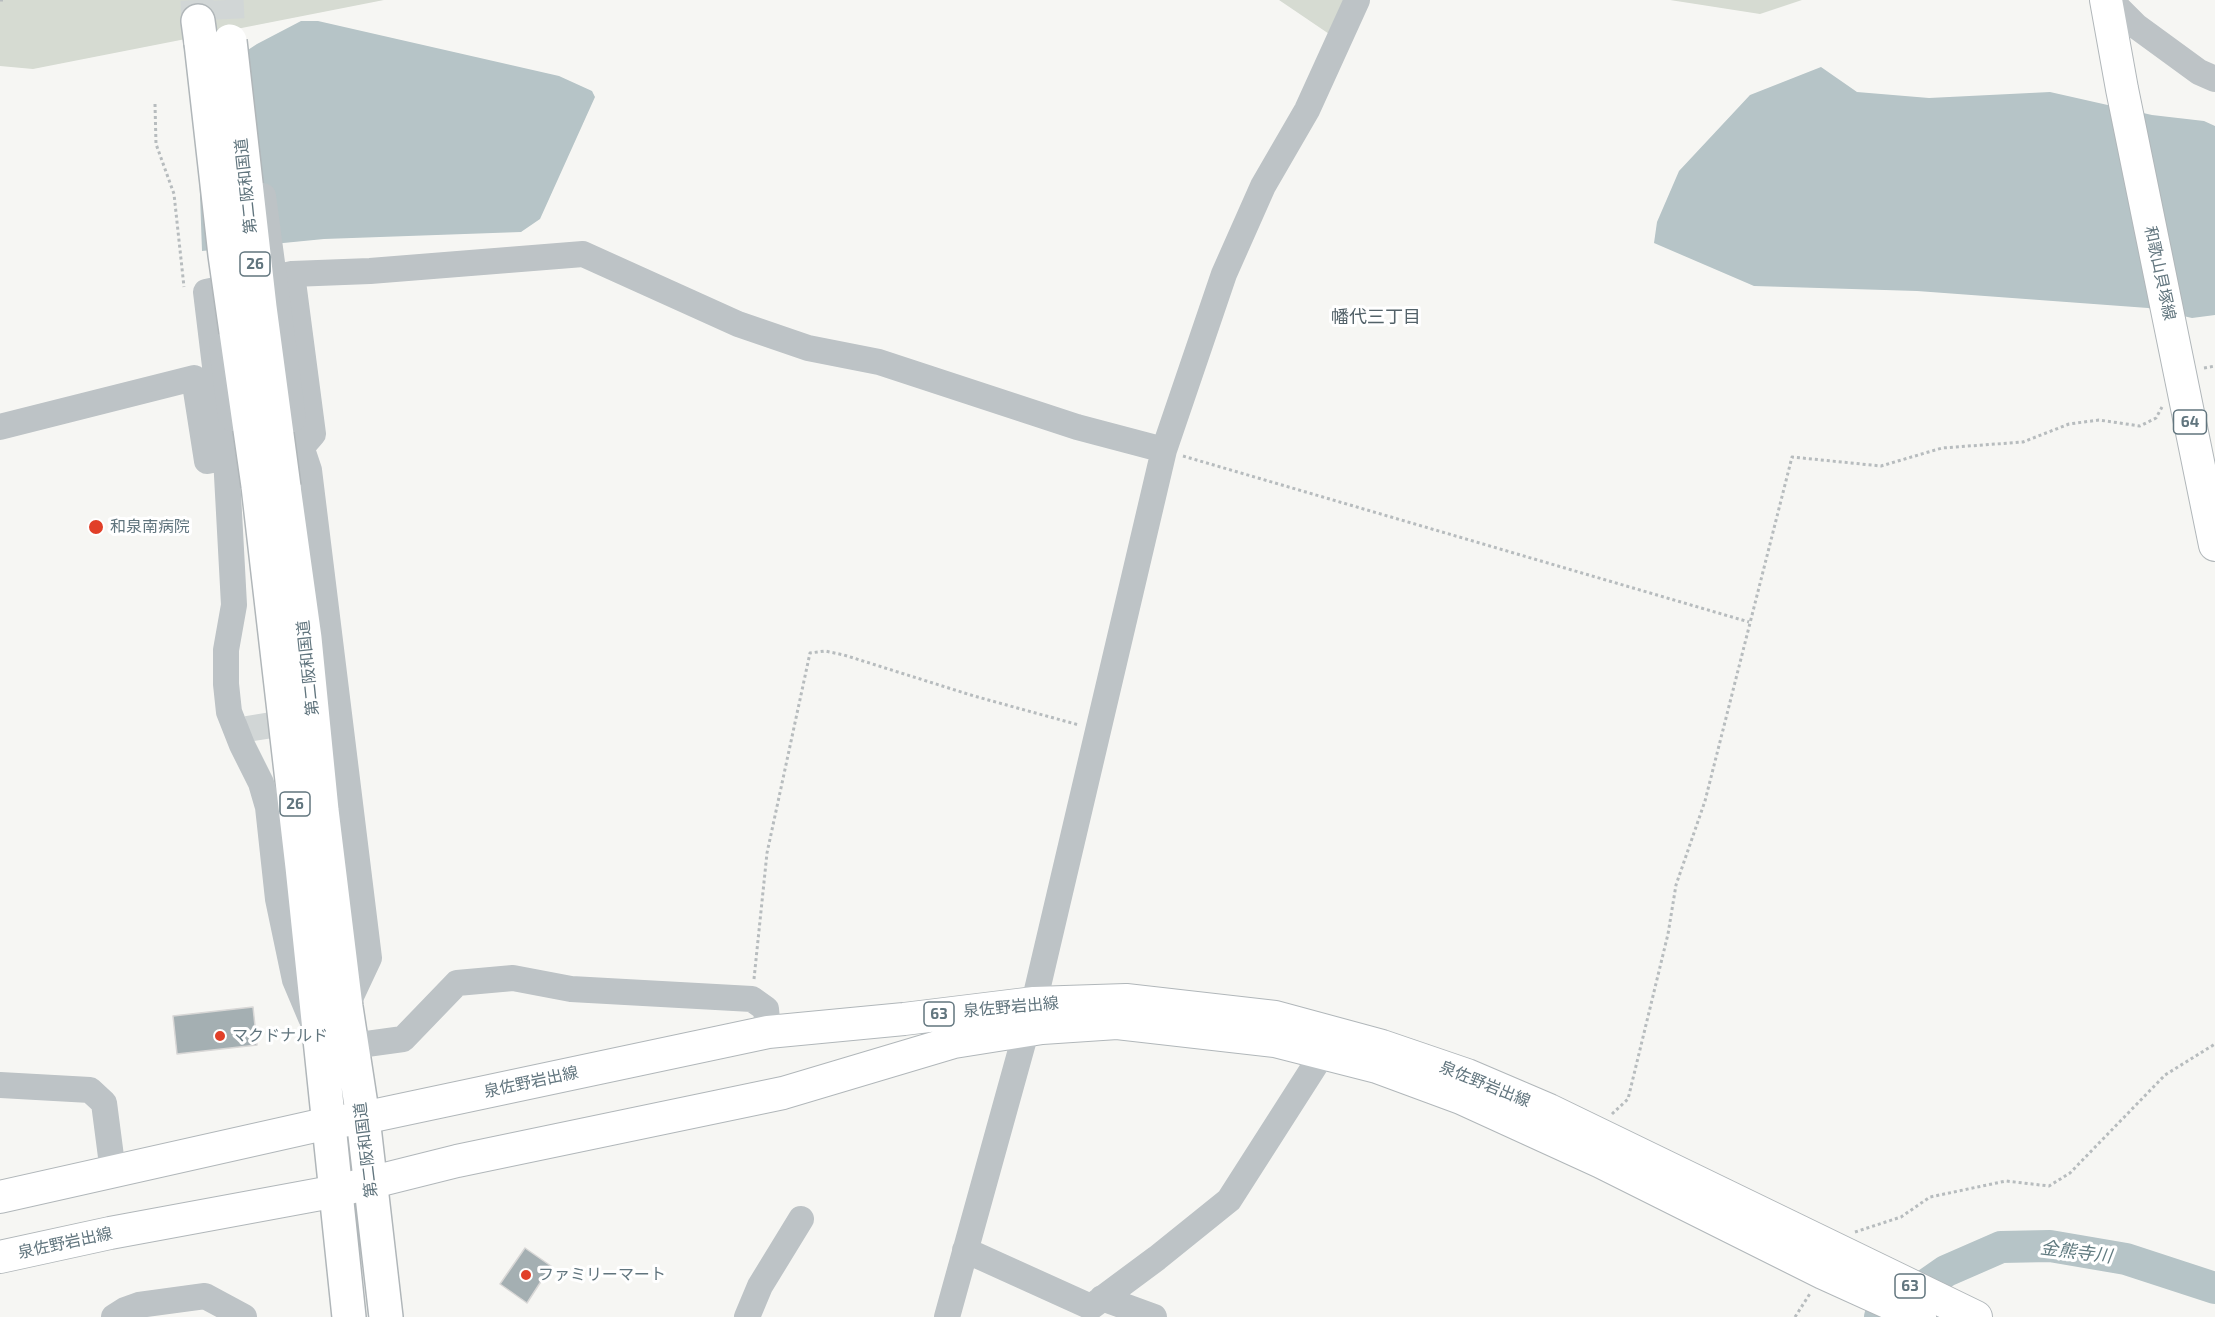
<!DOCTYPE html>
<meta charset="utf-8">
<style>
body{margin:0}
canvas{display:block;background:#f6f6f3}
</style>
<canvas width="2215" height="1317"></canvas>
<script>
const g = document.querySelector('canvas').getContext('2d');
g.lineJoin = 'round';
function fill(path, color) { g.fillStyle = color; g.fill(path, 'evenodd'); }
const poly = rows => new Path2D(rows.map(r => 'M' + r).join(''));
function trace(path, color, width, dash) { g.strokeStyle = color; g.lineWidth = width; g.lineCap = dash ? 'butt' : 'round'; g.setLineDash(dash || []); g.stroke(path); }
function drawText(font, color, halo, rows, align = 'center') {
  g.font = font + ' "Exo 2","Noto Sans JP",sans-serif'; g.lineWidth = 6; g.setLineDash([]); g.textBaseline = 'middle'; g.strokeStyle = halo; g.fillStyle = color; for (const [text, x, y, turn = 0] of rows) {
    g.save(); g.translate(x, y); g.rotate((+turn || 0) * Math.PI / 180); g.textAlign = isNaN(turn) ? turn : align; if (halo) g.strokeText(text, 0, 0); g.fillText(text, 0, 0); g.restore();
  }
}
const green = poly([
 [0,0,384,0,33,69,0,66],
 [1279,0,1356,0,1338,40],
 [1670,0,1802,0,1760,14]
]);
const water = poly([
 [301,21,318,21,559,76,592,91,595,97,540,219,521,232,324,239,202,251,196,84,257,44],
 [1821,67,1857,92,1929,98,2050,92,2152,115,2204,121,2215,126,2215,315,2192,318,2148,308,1917,291,1754,286,1654,243,1657,222,1679,171,1750,95]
]);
const river = poly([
 [1880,1317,1946,1271,2001,1247,2050,1246,2126,1259,2215,1288]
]);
const building = poly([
 [253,1007,257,1045,177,1054,173,1016,253,1007],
 [525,1248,551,1266,527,1303,500,1284,525,1248]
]);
const minorTunnel = poly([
 [247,729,303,720]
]);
const highwayTunnel = poly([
 [197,0,198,21],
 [227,0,228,19]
]);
const path = poly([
 [0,0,5,0],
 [155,104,156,144,174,194,184,287],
 [2204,368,2215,366],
 [1183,456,1749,622],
 [754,979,767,853,810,653,825,651,844,655,974,696,1079,725],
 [1612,1114,1628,1099,1668,934,1676,885,1705,801,1792,457,1881,466,1942,448,2023,442,2069,424,2099,420,2140,426,2156,418,2162,407],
 [1855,1232,1901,1217,1930,1197,2006,1181,2049,1186,2070,1173,2165,1075,2215,1044],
 [1795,1317,1811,1292]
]);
const minor = poly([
 [2110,0,2136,26,2199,72,2215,79],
 [292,274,370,271,583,254,738,324,808,348,879,362,1077,427,1164,450],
 [0,427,194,378,207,461,226,457,300,449,313,434,292,274,206,292,226,457],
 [297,434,309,470,369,958,346,1007],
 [228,442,226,457,234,605,226,650,226,684,229,712,242,745,261,783,268,807,278,899,295,980,311,1018],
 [352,1046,403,1039,457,983,513,978,571,989,752,999,766,1009,768,1032],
 [0,1085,90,1090,104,1103,113,1172],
 [965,1250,1091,1307,1157,1258,1229,1200,1323,1053],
 [1102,1298,1154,1317],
 [114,1317,125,1310,139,1305,205,1296,244,1317],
 [747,1317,760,1286,801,1219],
 [947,1317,1034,1003,1164,450,1224,274,1263,186,1307,110,1357,0]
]);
const major = poly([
 [2106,0,2122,89,2215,545],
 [0,1197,329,1123,363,1118,768,1032,904,1019,1034,1003,1126,1000,1275,1017,1382,1046,1467,1075,1549,1110,1976,1317],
 [0,1257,110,1233,337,1191,457,1161,783,1093,954,1042,1042,1028,1117,1023,1275,1041,1377,1067,1461,1098,1601,1162,1823,1273,1920,1317]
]);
const highway = poly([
 [198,21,201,43],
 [258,486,302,867,349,1317],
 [284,487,305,638,322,810,346,1007,363,1118,386,1317]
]);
const minorBridge = poly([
 [263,196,293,419],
 [222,347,231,418]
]);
const highwayBridge = poly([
 [230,41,260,307,284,487],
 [201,43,225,255,258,486]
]);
const markers = [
 [96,527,8,"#e13f28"],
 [220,1036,6,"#e13f28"],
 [526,1275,6,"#e13f28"]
];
const shields = [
 [255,264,30],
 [2190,422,33],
 [295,804,30],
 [939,1014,30],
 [1910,1286,30]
];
const shieldNames = [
 ["26",255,264],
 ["64",2190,422],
 ["26",295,804],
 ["63",939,1014],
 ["63",1910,1286]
];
const streetNames = [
 ["第二阪和国道",246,186,-96],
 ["和歌山貝塚線",2160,273,78],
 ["第二阪和国道",308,668,-96],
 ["泉佐野岩出線",1011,1007,-5],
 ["泉佐野岩出線",531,1082,-12],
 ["泉佐野岩出線",1485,1084,22],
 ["第二阪和国道",366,1150,-97],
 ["泉佐野岩出線",65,1243,-12]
];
const poiNames = [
 ["和泉南病院",110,527],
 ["マクドナルド",232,1036],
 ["ファミリーマート",538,1275]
];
const neighbourhoodNames = [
 ["幡代三丁目",1376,317]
];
const waterNames = [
 ["金熊寺川",2076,1252,7]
];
fill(green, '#d6dbd2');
fill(water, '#b6c4c7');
trace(river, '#b6c4c7', 32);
fill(building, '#a4afb2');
trace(building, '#d8d7d6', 1.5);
trace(minorTunnel, '#d1d6d6', 26, [26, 13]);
trace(highwayTunnel, '#d1d6d6', 33, [33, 16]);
trace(major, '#b1b7ba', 34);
trace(highway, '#b0b6b9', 36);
trace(path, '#b7bcbe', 3, [3, 3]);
trace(minor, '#bdc3c6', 26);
trace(major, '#fff', 32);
trace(highway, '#fff', 33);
trace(highwayBridge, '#b0b6b9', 36, []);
trace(minorBridge, '#bdc3c6', 26);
trace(highwayBridge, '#fff', 33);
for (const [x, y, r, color] of markers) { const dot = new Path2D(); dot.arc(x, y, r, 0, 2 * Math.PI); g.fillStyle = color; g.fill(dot); trace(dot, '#fff', 2); }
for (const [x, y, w] of shields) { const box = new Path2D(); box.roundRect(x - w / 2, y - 12, w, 24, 4.5); g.fillStyle = '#fff'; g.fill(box); trace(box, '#61757e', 1.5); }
drawText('bold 15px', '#61757e', null, shieldNames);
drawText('16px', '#61757e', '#fff', streetNames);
drawText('16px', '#61757e', '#fff', poiNames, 'left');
drawText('18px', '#536269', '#fff', neighbourhoodNames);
drawText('italic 18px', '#617b80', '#fff', waterNames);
</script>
